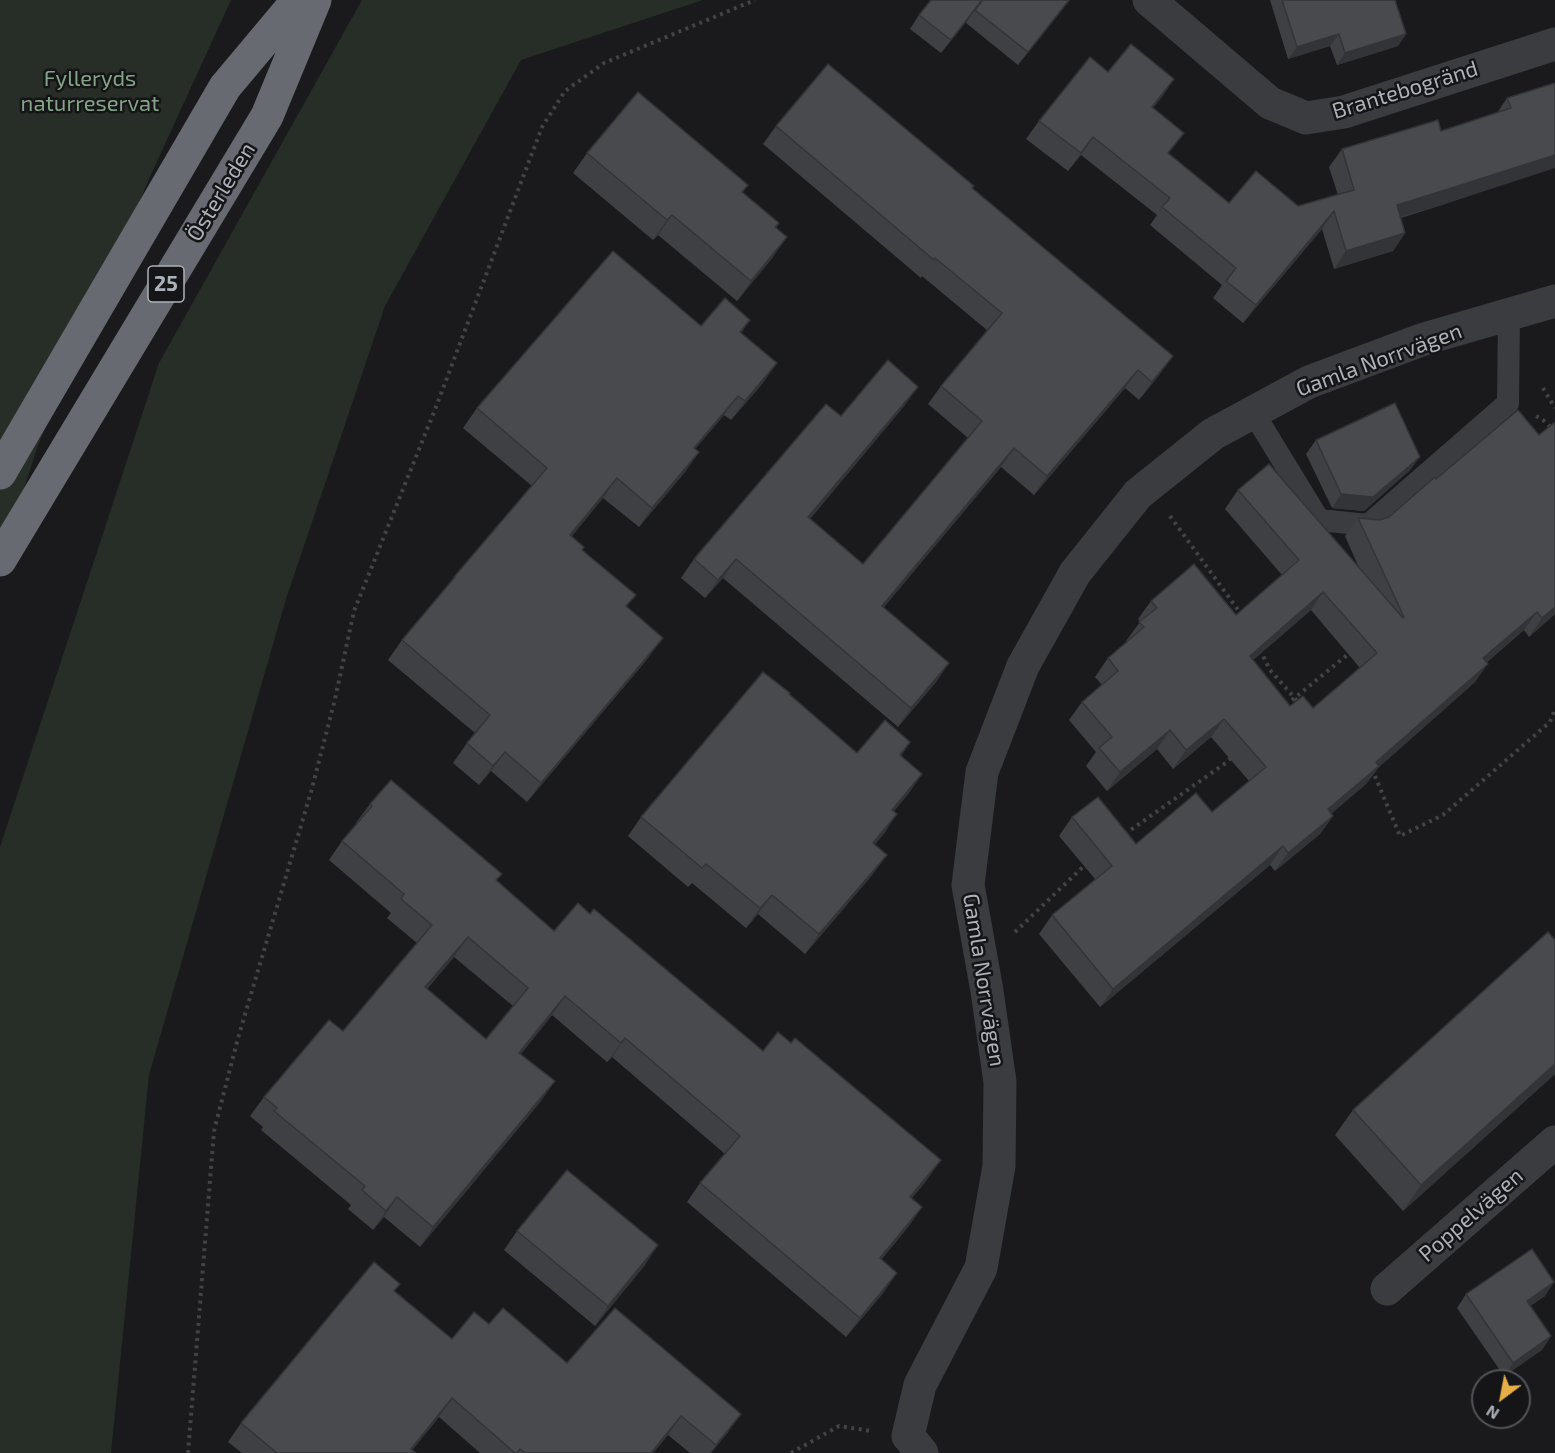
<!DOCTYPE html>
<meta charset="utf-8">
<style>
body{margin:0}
#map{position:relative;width:1555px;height:1453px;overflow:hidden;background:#1a1a1c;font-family:"Exo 2",sans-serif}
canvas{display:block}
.north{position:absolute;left:1471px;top:1369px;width:60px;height:60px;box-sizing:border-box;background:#151517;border:2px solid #525358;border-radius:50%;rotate:212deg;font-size:16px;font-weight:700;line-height:24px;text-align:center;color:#adb1ba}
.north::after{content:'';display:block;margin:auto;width:21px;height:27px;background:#e6ae47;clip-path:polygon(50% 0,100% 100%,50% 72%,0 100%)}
</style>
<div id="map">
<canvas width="1555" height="1453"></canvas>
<div class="north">N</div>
</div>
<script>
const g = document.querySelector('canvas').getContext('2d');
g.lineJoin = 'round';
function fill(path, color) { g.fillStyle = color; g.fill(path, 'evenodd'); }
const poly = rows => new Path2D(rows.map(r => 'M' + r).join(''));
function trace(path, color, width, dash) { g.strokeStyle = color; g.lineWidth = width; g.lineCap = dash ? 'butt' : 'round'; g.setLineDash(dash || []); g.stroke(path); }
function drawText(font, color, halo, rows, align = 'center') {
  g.font = font + ' "Exo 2",sans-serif'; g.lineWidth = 5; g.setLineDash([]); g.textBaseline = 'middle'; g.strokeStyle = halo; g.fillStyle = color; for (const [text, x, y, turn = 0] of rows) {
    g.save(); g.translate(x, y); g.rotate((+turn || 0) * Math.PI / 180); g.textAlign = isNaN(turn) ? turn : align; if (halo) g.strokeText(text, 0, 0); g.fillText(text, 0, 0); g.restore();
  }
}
const green = poly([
 [0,0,231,0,149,179,37,448,0,564],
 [362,0,703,0,521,60,385,306,286,599,149,1075,111,1453,0,1453,0,847,159,363]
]);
const path = poly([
 [1543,388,1555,408],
 [1536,416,1543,420,1555,431],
 [1170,516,1241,614],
 [1260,650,1270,670,1300,704],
 [1286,705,1352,651],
 [1372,769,1400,836,1443,815,1550,722,1555,709],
 [1125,834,1227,762,1233,756],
 [1015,932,1088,862],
 [188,1453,214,1131,238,1038,311,792,335,699,354,611,434,412,542,127,565,91,604,63,755,0],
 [791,1453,839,1426,871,1431]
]);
const lane = poly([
 [1253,412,1319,520,1368,525,1508,403,1509,315]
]);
const street = poly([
 [1149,0,1270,103,1306,118,1344,112,1555,44],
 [1387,1289,1555,1142],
 [922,1453,908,1436,920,1385,981,1268,999,1166,1000,1082,987,991,968,885,982,772,1023,666,1075,573,1138,494,1213,434,1309,382,1424,339,1555,301]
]);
const highway = poly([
 [0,473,225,87,298,0],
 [0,560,267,116,315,0]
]);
const wall = poly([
 [983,0,1070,0,1018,65,966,23,970,17,941,53,910,29,919,15],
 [1270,0,1395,0,1406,34,1398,46,1337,65,1330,46,1288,59],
 [1108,72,1174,79,1153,108,1169,154,1229,203,1298,206,1338,195,1329,167,1342,149,1441,131,1497,113,1507,98,1555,83,1445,204,1401,218,1405,233,1393,251,1334,269,1322,229,1243,323,1213,298,1222,285,1150,225,1157,215,1081,155,1068,171,1026,139,1039,121],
 [776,126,972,188,1160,374,1139,400,1125,388,1034,495,1001,467,883,608,949,663,936,682,898,727,723,578,705,598,681,578,694,559,841,416,905,405,810,519,863,564,968,438,928,404,941,386,988,331,922,276,921,278,763,144],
 [587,153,748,185,742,192,779,223,776,228,773,257,737,301,658,235,653,240,573,173],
 [750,320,741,333,763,383,731,420,724,415,695,449,699,452,685,472,639,527,603,498,572,536,627,607,649,657,527,802,491,771,479,785,453,763,467,743,475,733,388,660,402,640,445,589,454,577,532,486,463,428,477,408,701,326],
 [1555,422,1555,614,1529,637,1524,630,1487,662,1475,682,1379,767,1366,784,1331,813,1333,816,1320,834,1275,871,1270,865,1100,1007,1039,934,1052,915,1095,879,1059,836,1072,817,1136,844,1212,812,1249,781,1211,737,1173,769,1157,749,1107,791,1086,766,1096,752,1069,720,1082,702,1102,685,1095,677,1108,658,1127,642,1126,641,1140,622,1138,619,1151,601,1236,615,1282,575,1225,509,1238,490,1360,570,1345,536,1358,518,1380,520,1389,517,1436,479,1539,435],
 [1311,610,1360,668,1313,708,1290,706,1253,660],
 [1316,440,1410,470,1364,511,1332,508,1306,454],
 [789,694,857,753,910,742,901,756,909,793,893,812,897,814,874,845,873,874,805,954,758,914,746,928,692,883,688,887,628,836,641,817],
 [370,804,496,881,554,931,590,914,927,1180,911,1199,922,1207,908,1227,881,1260,884,1292,846,1337,687,1202,700,1183,725,1154,612,1057,607,1062,552,1015,521,1054,541,1101,420,1247,384,1217,373,1230,348,1209,351,1205,261,1130,263,1127,250,1116,264,1097,343,1031,417,943,387,918,391,913,329,860,342,841,357,824,356,823],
 [454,957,513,1006,486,1039,427,989],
 [1555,940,1555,1074,1403,1211,1335,1135,1353,1110],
 [517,1231,645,1265,595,1326,504,1250],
 [395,1291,452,1339,489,1324,567,1363,741,1414,728,1432,711,1453,690,1453,668,1435,653,1453,480,1453,439,1417,412,1450,416,1453,242,1453,228,1442,241,1423],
 [1466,1294,1545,1296,1530,1306,1551,1336,1542,1350,1504,1376,1457,1308]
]);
const shadedWall = poly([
 [1069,0,1070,0,1018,65,1028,52],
 [975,10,970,17,941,53,951,40],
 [1339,34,1330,46,1288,59,1297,47],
 [1406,34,1398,46,1337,65,1345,53],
 [1174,79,1162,97,1139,125,1152,107],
 [1093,137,1081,155,1068,171,1081,153],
 [1555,155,1555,168,1445,204,1384,222,1397,205],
 [1334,211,1322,229,1243,323,1256,305],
 [672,215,658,235,653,240,667,220],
 [1405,233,1393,251,1334,269,1346,251],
 [787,237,773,257,737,301,751,281],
 [1173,356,1160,374,1139,400,1152,382],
 [777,363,763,383,731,420,745,401],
 [1138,370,1125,388,1034,495,1047,476],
 [918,387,905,405,795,536,808,517],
 [738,396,724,415,680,467,694,448],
 [1014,448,1001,467,869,625,882,606],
 [699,452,685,472,639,527,652,508],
 [1420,457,1410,470,1364,511,1332,508,1341,494],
 [617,478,603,498,557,554,570,535],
 [736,559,723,578,705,598,718,580],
 [1323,592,1311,610,1237,674,1250,656],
 [1555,607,1555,614,1529,637,1542,618],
 [1537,612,1524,630,1470,677,1483,658],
 [663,638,649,657,527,802,541,783],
 [949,663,936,682,898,727,911,708],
 [1488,664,1475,682,1379,767,1366,784,1315,828,1328,809,1376,762],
 [1224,719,1211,737,1173,769,1186,750],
 [1170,730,1157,749,1107,791,1120,772],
 [505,752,491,771,479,785,493,766],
 [922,774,909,793,878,830,892,810],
 [897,814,884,834,859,863,873,843],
 [1333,816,1320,834,1275,871,1288,853],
 [1283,846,1270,865,1100,1007,1113,989],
 [887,855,873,874,805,954,819,934],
 [772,895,758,914,746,928,760,908],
 [468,937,454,957,411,1006,425,987],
 [565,996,552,1015,506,1072,519,1053],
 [625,1038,612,1057,607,1062,621,1043],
 [1555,1064,1555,1074,1403,1211,1421,1185],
 [555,1081,541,1101,420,1247,433,1227],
 [941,1160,927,1180,896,1217,910,1197],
 [397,1197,384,1217,373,1230,386,1211],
 [922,1207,908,1227,866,1278,880,1258],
 [658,1245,645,1265,595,1326,608,1306],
 [897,1273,884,1292,846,1337,860,1318],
 [1554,1282,1545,1296,1517,1315,1527,1301],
 [1551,1336,1542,1350,1504,1376,1513,1363],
 [452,1398,439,1417,410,1453,408,1453],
 [741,1414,728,1432,711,1453,710,1453],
 [681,1416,668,1435,653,1453,651,1453]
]);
const building = poly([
 [931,0,982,0,951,40,919,15,931,0],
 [983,0,1069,0,1028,52,975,10,983,0],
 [1282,0,1395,0,1406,34,1345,53,1339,34,1297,47,1282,0],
 [1131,44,1174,79,1152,107,1184,133,1168,153,1229,203,1256,171,1298,206,1354,190,1342,149,1438,120,1441,131,1511,108,1507,98,1555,83,1555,155,1458,186,1397,205,1405,233,1346,251,1334,211,1256,305,1226,281,1236,268,1162,207,1170,198,1093,137,1081,153,1039,121,1090,57,1108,72,1131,44],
 [828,64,974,186,972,188,1173,356,1152,382,1138,370,1047,476,1014,448,882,606,949,663,911,708,736,559,718,580,694,559,826,404,841,416,888,360,918,387,808,517,863,564,982,421,941,386,1002,313,935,258,934,260,776,126,828,64],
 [638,92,748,185,742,192,779,223,775,227,787,237,751,281,672,215,667,220,587,153,638,92],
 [613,251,701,326,725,298,750,320,740,332,777,363,745,401,738,396,694,448,699,452,652,508,617,478,570,535,584,547,582,550,636,595,626,606,663,638,541,783,505,752,493,766,467,743,490,715,402,640,455,577,454,577,547,468,477,408,613,251],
 [1395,403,1420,457,1373,497,1341,494,1316,440,1395,403],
 [1518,410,1539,435,1555,422,1555,607,1542,618,1537,612,1483,658,1488,664,1376,762,1379,766,1328,809,1333,816,1288,853,1283,846,1113,989,1052,915,1112,866,1072,817,1098,797,1136,844,1196,793,1212,812,1266,767,1224,719,1186,750,1170,730,1120,772,1099,748,1112,737,1082,702,1118,671,1108,658,1144,627,1139,622,1157,608,1151,601,1194,564,1236,615,1299,560,1238,490,1269,464,1403,618,1404,617,1358,518,1380,520,1389,517,1435,477,1436,479,1518,410],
 [1323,592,1377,653,1313,708,1303,696,1290,706,1250,656,1323,592],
 [763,672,790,693,789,694,857,753,885,720,910,742,900,755,922,774,892,810,897,814,873,843,887,855,819,934,772,895,760,908,706,864,702,868,641,817,763,672],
 [391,780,502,874,496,880,554,931,578,903,590,914,594,909,763,1051,778,1032,791,1043,795,1038,941,1160,910,1197,922,1207,880,1258,897,1273,860,1318,700,1183,740,1136,625,1038,621,1043,565,996,519,1053,555,1081,433,1227,397,1197,386,1211,362,1190,365,1186,274,1111,277,1108,264,1097,329,1020,343,1031,432,925,401,899,404,894,342,841,372,806,370,804,391,780],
 [468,937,528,988,486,1039,425,987,468,937],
 [1548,932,1555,940,1555,1064,1421,1185,1353,1110,1548,932],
 [567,1170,658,1245,608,1306,517,1231,567,1170],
 [1532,1249,1554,1282,1527,1301,1551,1336,1513,1363,1466,1294,1532,1249],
 [374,1262,400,1284,394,1291,452,1339,474,1312,489,1324,503,1308,567,1363,615,1308,741,1414,716,1445,681,1416,651,1453,526,1453,520,1449,517,1453,515,1453,452,1398,411,1449,416,1453,277,1453,241,1423,374,1262]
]);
const shields = [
 [166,284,36]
];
const shieldNames = [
 ["25",166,284]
];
const parkNames = [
 ["Fylleryds",90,79],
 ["naturreservat",90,104]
];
const streetNames = [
 ["Brantebogränd",1405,90,-17],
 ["Österleden",221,192,-59],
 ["Gamla Norrvägen",1379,360,-20],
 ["Gamla Norrvägen",984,980,81],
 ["Poppelvägen",1471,1215,-41]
];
fill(green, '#262e27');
trace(path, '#414347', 4, [3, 4.5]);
trace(lane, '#3b3c40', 22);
trace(street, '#3b3c40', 33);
trace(highway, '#676a71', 33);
fill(wall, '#3f4043');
fill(shadedWall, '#333437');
fill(building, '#494a4e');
trace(building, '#333437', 1.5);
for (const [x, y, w] of shields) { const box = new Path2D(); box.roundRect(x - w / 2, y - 18, w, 36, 4.5); g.fillStyle = '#151517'; g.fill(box); trace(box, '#adb1ba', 1.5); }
drawText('bold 21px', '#adb1ba', null, shieldNames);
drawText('22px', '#85a487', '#151517', parkNames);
drawText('22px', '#adb1ba', '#151517', streetNames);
</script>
